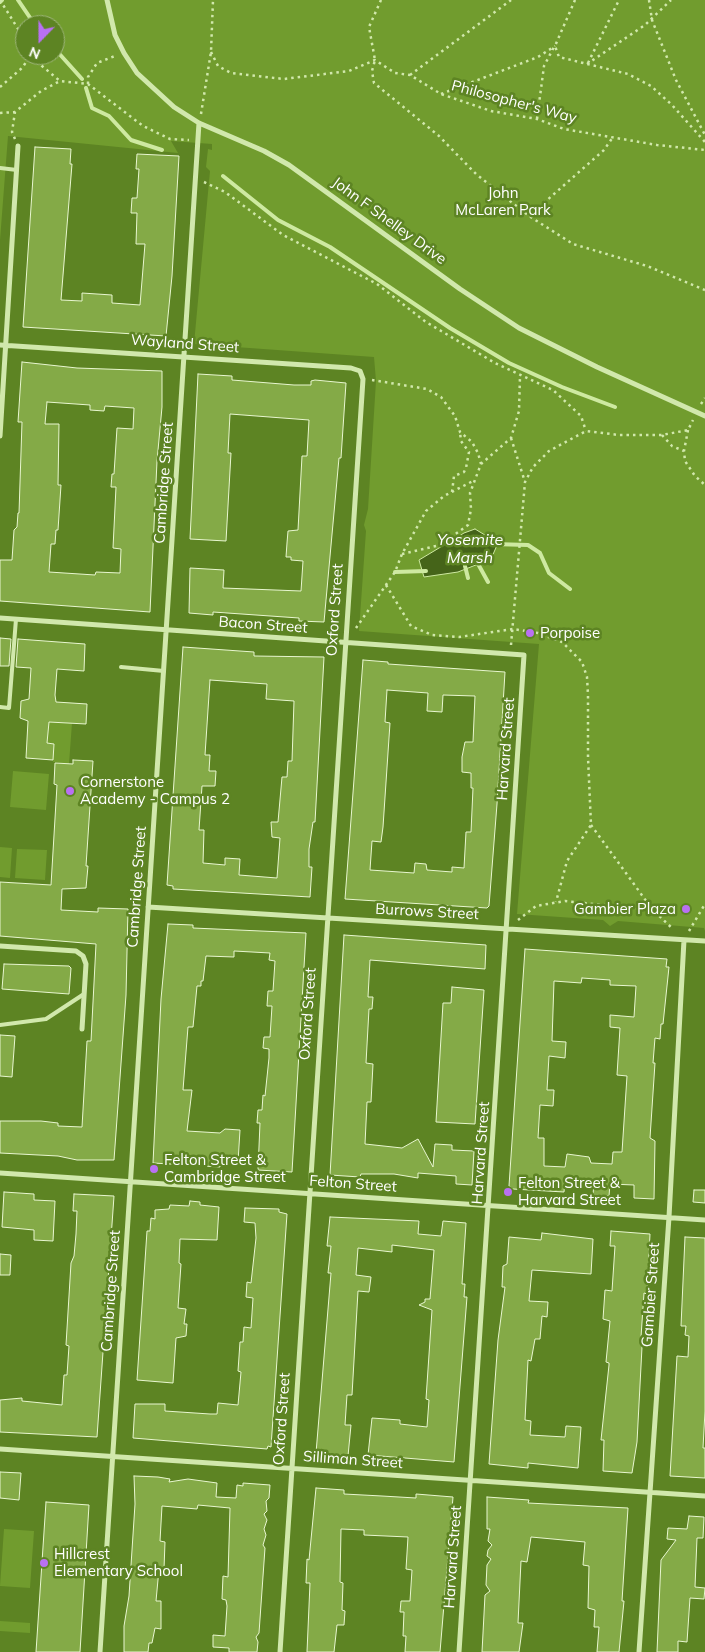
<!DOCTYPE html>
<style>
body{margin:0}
#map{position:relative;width:705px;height:1652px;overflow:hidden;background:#5d8423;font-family:Mulish,sans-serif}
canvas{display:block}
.north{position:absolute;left:15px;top:15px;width:50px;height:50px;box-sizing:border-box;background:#5d8423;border:1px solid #9eb57b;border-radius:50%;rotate:202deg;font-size:14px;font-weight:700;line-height:20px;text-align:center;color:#fff}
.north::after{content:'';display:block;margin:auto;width:18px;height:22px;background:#b970f3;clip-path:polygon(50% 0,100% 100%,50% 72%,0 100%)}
</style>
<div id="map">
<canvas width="705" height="1652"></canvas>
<div class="north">N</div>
</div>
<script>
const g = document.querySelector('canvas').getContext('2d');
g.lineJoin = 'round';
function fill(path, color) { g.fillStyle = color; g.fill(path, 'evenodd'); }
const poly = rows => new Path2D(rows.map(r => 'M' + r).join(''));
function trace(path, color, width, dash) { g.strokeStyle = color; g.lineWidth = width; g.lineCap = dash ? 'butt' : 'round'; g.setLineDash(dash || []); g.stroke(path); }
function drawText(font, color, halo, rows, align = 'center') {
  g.font = font + ' Mulish,sans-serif'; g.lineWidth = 5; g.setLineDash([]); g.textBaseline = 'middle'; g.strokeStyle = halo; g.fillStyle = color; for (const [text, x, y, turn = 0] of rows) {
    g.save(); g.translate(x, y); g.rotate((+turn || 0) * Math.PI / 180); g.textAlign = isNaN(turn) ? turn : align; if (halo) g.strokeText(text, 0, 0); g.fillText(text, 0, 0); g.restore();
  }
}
const green = poly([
 [0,0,705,0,705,931,704,928,618,921,610,926,603,920,517,914,539,644,359,631,366,531,364,525,368,509,376,381,374,357,194,344,210,171,206,167,208,149,212,150,212,144,171,141,178,153,8,136,0,240],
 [25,25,55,25,55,55,25,55],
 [49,722,72,723,69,764,53,762,54,744,47,743],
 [13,771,49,774,46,810,10,807],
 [0,847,12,848,10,878,0,877],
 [17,849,47,850,45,880,15,878],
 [4,1529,34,1531,30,1588,0,1586],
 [0,1621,30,1623,30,1633,0,1631]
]);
const water = poly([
 [475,529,498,543,491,559,458,572,424,577,419,560,464,533,475,529]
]);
const stream = poly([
 [18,0,35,25],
 [0,2,2,0],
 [55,49,82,79],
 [86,88,92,108,109,116,131,140,162,150],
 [223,176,278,220,330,247,450,328,509,363,562,387,615,407],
 [493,544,528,545,540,553,549,573,570,589],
 [477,562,488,582],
 [465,566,468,578],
 [395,572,426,571]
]);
const building = poly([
 [35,147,71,149,70,164,72,164,61,300,82,301,82,293,112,295,112,303,140,305,145,244,136,244,137,213,131,213,132,198,137,198,139,169,136,169,137,154,179,156,172,276,166,336,23,327,35,147],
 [22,362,77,368,162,371,162,407,157,461,150,612,0,601,0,560,12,560,14,530,17,527,18,513,19,513,22,422,18,422,22,362],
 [47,402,90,405,90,410,104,411,105,406,134,408,133,429,117,428,114,474,112,474,111,487,116,487,113,548,121,549,120,573,96,572,95,575,49,572,51,544,55,544,56,530,58,530,61,485,58,485,59,424,45,424,47,402],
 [198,374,232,376,232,380,294,385,311,385,311,381,315,380,346,383,341,458,339,458,324,622,299,621,299,618,213,612,213,615,189,613,190,568,224,570,223,588,301,591,303,561,291,560,291,557,286,557,287,543,288,531,298,530,302,456,307,456,309,420,230,414,228,453,231,453,226,541,190,539,198,374],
 [0,638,11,639,9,666,0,666,0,638],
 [18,639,85,644,84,671,57,669,55,695,56,702,87,704,86,724,49,722,47,743,54,744,53,760,26,758,28,721,20,718,21,701,29,699,31,668,16,667,18,639],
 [183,647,254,652,254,656,324,657,315,822,313,822,309,849,309,867,312,867,310,897,173,889,173,886,167,885,183,647],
 [210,680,267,684,266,699,294,701,292,761,288,761,287,777,282,777,278,822,271,822,272,837,280,838,277,878,239,875,240,859,225,858,225,865,203,863,204,830,199,830,202,786,215,786,216,771,209,771,210,755,205,755,210,680],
 [363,660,388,662,388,664,505,672,497,804,489,906,487,908,345,899,363,660],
 [387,690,428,693,427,711,442,712,443,695,475,696,473,742,465,742,462,757,462,772,471,773,471,788,473,788,471,832,466,832,464,868,452,867,452,872,427,870,426,864,415,863,414,873,370,870,372,841,381,842,383,827,390,723,385,722,387,690],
 [73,760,93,761,86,866,88,866,86,888,62,889,61,910,98,912,98,908,128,909,126,995,114,1160,77,1160,58,1156,0,1153,0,1121,41,1121,58,1123,58,1126,82,1127,87,1041,91,1041,96,944,0,936,0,882,51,885,57,785,54,784,55,763,73,764,73,760],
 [168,924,193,925,193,928,306,933,292,1172,258,1170,260,1123,257,1123,258,1110,262,1110,263,1095,265,1096,269,1058,269,1049,263,1048,264,1037,270,1037,272,1006,267,1006,268,991,273,991,275,961,269,960,270,953,234,951,234,957,206,956,203,981,201,981,201,986,197,986,193,1027,188,1027,183,1090,192,1090,187,1131,220,1133,225,1129,240,1130,238,1162,221,1161,220,1167,153,1163,161,999,168,924],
 [344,935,486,945,485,969,370,960,368,997,373,997,372,1009,369,1009,366,1063,373,1064,371,1102,367,1102,365,1144,402,1148,418,1139,433,1167,435,1144,452,1145,452,1150,474,1151,472,1185,456,1184,456,1176,418,1173,418,1178,394,1174,361,1174,360,1177,330,1175,344,935],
 [525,949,667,959,666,967,669,967,663,1024,661,1024,660,1039,655,1038,653,1063,655,1063,650,1138,655,1141,654,1199,634,1198,634,1185,610,1184,609,1196,593,1195,594,1182,565,1180,564,1192,513,1189,509,1186,525,949],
 [582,978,610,980,610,985,636,986,634,1017,610,1015,610,1027,620,1028,617,1075,627,1076,622,1152,613,1152,612,1164,591,1163,589,1157,567,1154,565,1167,544,1166,544,1138,538,1138,540,1105,553,1106,554,1090,547,1090,549,1056,565,1058,566,1042,552,1041,554,981,581,983,582,978],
 [4,964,69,966,71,968,69,994,2,989,4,964],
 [452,987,484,990,475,1124,436,1122,443,1003,451,1003,452,987],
 [0,1035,15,1036,12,1077,0,1076,0,1035],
 [694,1190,705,1190,705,1203,693,1202,694,1190],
 [4,1192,34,1194,34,1200,55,1201,53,1241,34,1240,34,1230,2,1227,4,1192],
 [74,1194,114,1196,97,1437,0,1432,0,1400,22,1398,22,1401,62,1405,64,1375,67,1375,69,1346,66,1345,71,1263,74,1256,76,1234,77,1211,73,1211,74,1194],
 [190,1201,200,1202,200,1205,219,1207,217,1240,180,1239,179,1263,181,1264,178,1308,186,1309,184,1324,187,1324,186,1336,176,1338,173,1383,137,1380,147,1231,150,1231,151,1218,155,1219,155,1210,169,1209,170,1205,189,1206,190,1201],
 [245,1208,279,1209,279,1212,287,1214,271,1447,268,1446,267,1449,133,1438,135,1404,165,1404,165,1411,210,1414,217,1414,218,1403,238,1405,241,1372,238,1371,240,1342,243,1342,244,1327,251,1328,253,1298,246,1297,247,1282,251,1283,256,1238,255,1223,244,1222,245,1208],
 [330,1217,419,1221,418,1234,441,1236,443,1221,466,1223,462,1284,465,1284,464,1297,467,1297,454,1462,368,1455,372,1418,400,1420,400,1424,427,1427,429,1400,426,1399,432,1310,419,1305,425,1302,425,1299,430,1299,434,1250,392,1245,392,1252,358,1248,356,1275,371,1277,369,1292,358,1291,352,1395,347,1395,345,1425,351,1425,348,1456,316,1453,331,1273,328,1273,331,1246,327,1246,330,1217],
 [611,1231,650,1234,647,1294,644,1293,641,1337,642,1347,637,1442,632,1473,603,1471,604,1440,601,1440,609,1365,609,1363,606,1362,610,1321,603,1319,605,1290,612,1291,615,1246,610,1246,611,1231],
 [542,1233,593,1239,591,1274,532,1270,529,1301,548,1302,547,1317,542,1316,540,1339,535,1339,531,1361,528,1360,525,1420,531,1421,530,1435,565,1437,566,1426,581,1427,578,1468,528,1463,528,1468,489,1464,498,1340,505,1287,502,1287,503,1266,507,1264,509,1237,541,1240,542,1233],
 [685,1237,705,1238,705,1411,703,1448,705,1448,705,1478,670,1476,677,1356,688,1357,689,1336,685,1335,686,1326,681,1326,685,1237],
 [0,1254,11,1255,10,1275,0,1275,0,1254],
 [0,1472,21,1473,19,1500,0,1498,0,1472],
 [134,1476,158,1477,170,1479,169,1482,188,1479,217,1483,216,1497,236,1498,237,1485,243,1486,243,1483,270,1485,269,1498,266,1501,267,1511,264,1514,267,1520,264,1529,266,1535,263,1545,265,1548,259,1633,256,1637,258,1642,257,1652,229,1652,229,1648,213,1647,213,1635,225,1636,227,1606,226,1600,222,1599,223,1576,228,1577,230,1508,198,1505,197,1509,162,1506,160,1541,165,1542,164,1569,159,1569,156,1601,161,1601,161,1629,155,1628,152,1643,149,1643,148,1652,124,1652,124,1626,129,1596,135,1504,134,1476],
 [316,1488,344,1490,344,1494,382,1496,416,1498,416,1494,453,1497,440,1652,405,1652,406,1636,403,1636,404,1612,400,1612,401,1601,410,1601,412,1570,406,1569,408,1537,364,1535,364,1530,341,1529,340,1582,343,1583,342,1610,345,1611,344,1625,337,1625,334,1652,307,1652,310,1583,306,1583,307,1559,309,1560,316,1488],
 [487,1497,529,1500,528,1503,628,1508,622,1601,624,1601,619,1652,597,1652,599,1627,594,1627,595,1610,588,1608,589,1566,583,1565,585,1542,531,1537,527,1562,521,1561,518,1623,523,1623,519,1652,482,1652,485,1595,490,1591,486,1585,487,1565,491,1559,487,1556,488,1550,492,1545,488,1541,490,1529,487,1529,487,1497],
 [46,1502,89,1505,80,1652,36,1652,46,1502],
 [689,1516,704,1517,703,1538,697,1538,695,1587,705,1588,704,1599,690,1598,687,1642,678,1641,678,1652,657,1652,661,1560,676,1540,667,1539,668,1528,687,1529,689,1516]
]);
const path = poly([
 [0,0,25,40],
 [381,0,369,27,375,60,372,71,374,83,439,136,476,174,529,216,573,244,647,266,705,290],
 [575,0,555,46,559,57,628,74,651,86,672,105,705,142],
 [649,0,652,20,676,80,705,135],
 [211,52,218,66,231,73,284,79,349,71,375,60,395,73,410,75,441,94,491,111,537,119,564,129,657,145,705,150],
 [34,55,42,66,60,81,88,84,143,126,170,139,189,140],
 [588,63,619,0],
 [587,64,645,25,671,0],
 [410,75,511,0],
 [88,84,88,77,97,63,115,56],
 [0,87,22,68,31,55],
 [441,94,538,57,555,46],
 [0,113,15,112],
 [201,114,211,52,213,0],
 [537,119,544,66,554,47],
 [15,139,12,132,15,112,41,91,60,81],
 [204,182,225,192,283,235,377,284,426,322,495,363,553,390,581,416,586,431],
 [529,216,604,150,613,137],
 [372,380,427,389,441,397,455,416,460,432,472,442,478,453,481,464],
 [701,404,705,398],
 [688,430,684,451,685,461,695,476,705,485],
 [662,435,672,446,684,451],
 [511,438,525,482],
 [452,492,454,476,464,472,466,468,469,452,461,441,460,432],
 [402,554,440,545,468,525,471,509,470,493,481,464,511,438,519,411,520,376],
 [386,585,411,626,432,635,459,637,513,629,538,633,562,642,582,662,587,677,588,695,588,757,591,825,567,861,556,902],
 [356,628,395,572,402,554,426,511,444,496,473,481],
 [511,645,525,482,533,467,549,451,586,431,619,435,662,435,688,430,693,420],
 [591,825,652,909],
 [518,920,536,906,565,901,653,910,673,929],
 [689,931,705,904]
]);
const service = poly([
 [0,168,17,170],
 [121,667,164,671],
 [0,707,9,708,16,619],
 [0,1025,46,1019,84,994]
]);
const minor = poly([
 [107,0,115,35,124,53,137,73,174,107,199,123,264,151,289,165,460,289,519,328,597,367,705,416],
 [0,345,351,368,360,371,363,379,280,1652],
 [0,436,18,146],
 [0,618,524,655,459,1652],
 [148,907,705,941],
 [0,946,76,951,83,956,86,964,82,1029],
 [0,1173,705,1220],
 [0,1449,705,1496],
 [100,1652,199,123],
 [639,1652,669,1217,684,940]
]);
const markers = [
 [530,633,5,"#b970f3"],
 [70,791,5,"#b970f3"],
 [686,909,5,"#b970f3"],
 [154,1169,5,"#b970f3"],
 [508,1192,5,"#b970f3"],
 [44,1563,5,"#b970f3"]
];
const streetNames = [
 ["Philosopher's Way",514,102,15],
 ["John F Shelley Drive",389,221,36],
 ["Wayland Street",185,344,4],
 ["Cambridge Street",164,483,-86],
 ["Oxford Street",335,610,-86],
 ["Bacon Street",263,625,4],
 ["Harvard Street",506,749,-86],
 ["Cambridge Street",137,887,-86],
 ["Burrows Street",427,912,3],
 ["Oxford Street",308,1014,-86],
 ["Harvard Street",481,1153,-86],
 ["Felton Street",353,1184,4],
 ["Cambridge Street",111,1291,-86],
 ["Gambier Street",651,1295,-86],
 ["Oxford Street",282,1419,-86],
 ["Silliman Street",353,1460,4],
 ["Harvard Street",453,1557,-86]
];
const parkNames = [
 ["John",503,193],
 ["McLaren Park",503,210]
];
const poiNames = [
 ["Porpoise",540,633],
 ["Cornerstone",80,782],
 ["Academy - Campus 2",80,799],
 ["Gambier Plaza",676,909,"right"],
 ["Felton Street &",164,1160],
 ["Cambridge Street",164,1177],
 ["Felton Street &",518,1183],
 ["Harvard Street",518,1200],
 ["Hillcrest",54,1554],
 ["Elementary School",54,1571]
];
const waterNames = [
 ["Yosemite",470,540],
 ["Marsh",470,558]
];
fill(green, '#719c2e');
fill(water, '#456419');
trace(water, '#cee9a1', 1);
trace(stream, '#cee9a1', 4);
fill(building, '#84aa47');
trace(building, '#e8f6d0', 1);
trace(path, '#d1e8ac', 2.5, [2.5, 4]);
trace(service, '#d1e8ac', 4);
trace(minor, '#d1e8ac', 5);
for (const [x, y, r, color] of markers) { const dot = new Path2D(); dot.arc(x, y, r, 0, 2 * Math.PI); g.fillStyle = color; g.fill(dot); trace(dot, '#5d8423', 2); }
drawText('15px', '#fff', '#5d8423', streetNames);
drawText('15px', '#fff', '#5d8423', parkNames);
drawText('15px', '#fff', '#5d8423', poiNames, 'left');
drawText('italic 16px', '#fff', '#5d8423', waterNames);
</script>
